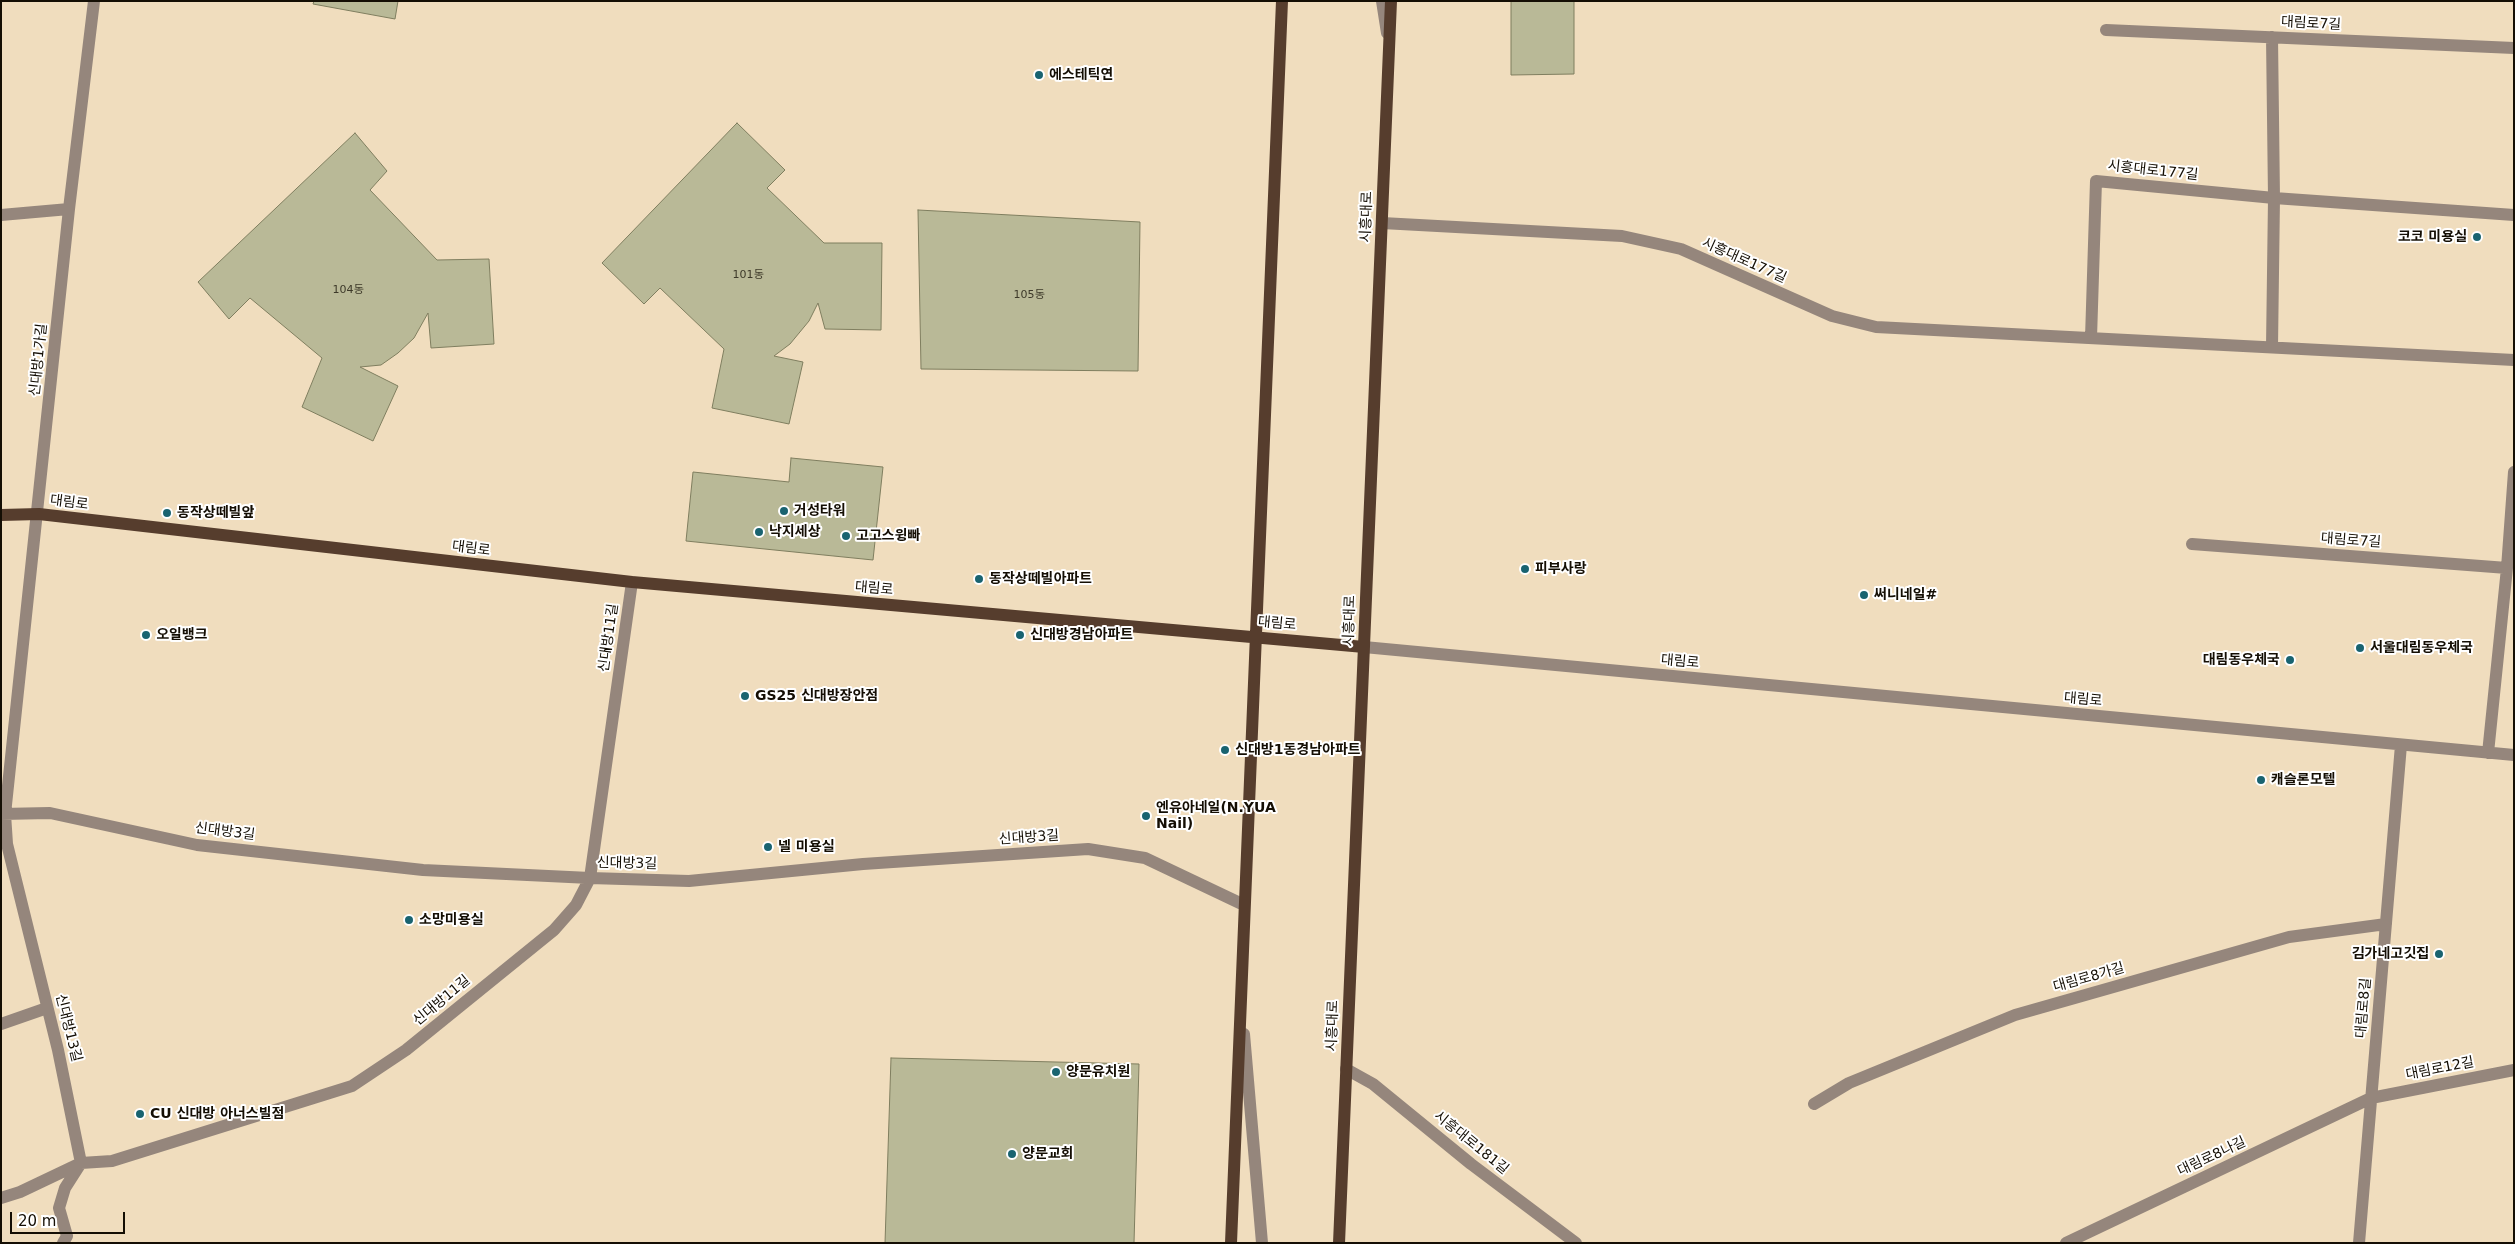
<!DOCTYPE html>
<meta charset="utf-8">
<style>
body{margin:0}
#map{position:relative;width:2515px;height:1244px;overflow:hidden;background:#f0ddbe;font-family:"DejaVu Sans",sans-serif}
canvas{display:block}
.frame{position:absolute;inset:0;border:2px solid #140e04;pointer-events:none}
.scale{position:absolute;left:10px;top:1212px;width:115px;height:22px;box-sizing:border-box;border:2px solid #140e04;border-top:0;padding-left:6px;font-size:15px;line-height:18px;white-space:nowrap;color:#140e04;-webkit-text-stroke:4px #fff;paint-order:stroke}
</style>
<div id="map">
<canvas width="2515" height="1244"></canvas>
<div class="frame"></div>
<div class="scale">20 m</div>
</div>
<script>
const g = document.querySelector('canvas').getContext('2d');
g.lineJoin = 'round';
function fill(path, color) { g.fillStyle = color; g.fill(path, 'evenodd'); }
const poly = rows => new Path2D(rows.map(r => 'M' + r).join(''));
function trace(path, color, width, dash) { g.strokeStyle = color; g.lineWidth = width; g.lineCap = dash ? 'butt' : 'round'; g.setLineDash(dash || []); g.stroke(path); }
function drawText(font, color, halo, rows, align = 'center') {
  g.font = font + ' "DejaVu Sans","Noto Sans KR",sans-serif'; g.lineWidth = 4; g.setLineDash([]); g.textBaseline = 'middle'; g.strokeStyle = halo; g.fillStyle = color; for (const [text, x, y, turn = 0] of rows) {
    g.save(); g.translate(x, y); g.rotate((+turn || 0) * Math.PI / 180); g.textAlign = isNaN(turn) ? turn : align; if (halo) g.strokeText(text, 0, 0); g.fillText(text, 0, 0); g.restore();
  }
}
const building = poly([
 [314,1,398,1,395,19,313,4,314,1],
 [1511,1,1574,1,1574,74,1511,75,1511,1],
 [737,123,785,170,767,188,824,243,882,243,881,330,825,329,818,303,809,321,790,344,774,356,803,362,789,424,712,408,724,349,660,288,644,304,602,263,737,123],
 [355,133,387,171,370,190,437,260,489,259,494,344,431,348,428,313,414,338,398,353,381,365,360,367,398,386,373,441,302,407,322,358,250,298,229,319,198,282,355,133],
 [918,210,1140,222,1138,371,921,369,918,210],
 [791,458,883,467,873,560,686,541,693,472,789,482,791,458],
 [891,1058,1139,1064,1134,1243,885,1243,891,1058]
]);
const minor = poly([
 [1382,1,1387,33],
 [2106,30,2514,48],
 [2272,37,2274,198,2272,347],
 [1,215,69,209],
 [1382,223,1622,236,1681,249,1832,316,1876,327,2514,360],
 [2091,338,2096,181,2274,198,2514,215],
 [2192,544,2507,568],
 [1364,647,2514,755],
 [2488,753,2507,568,2514,472],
 [1,814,50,813,197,845,423,870,590,878,689,881,863,864,1088,849,1145,858,1244,905],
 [1,1024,47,1008],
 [1244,1034,1262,1243],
 [1346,1069,1373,1084,1471,1164,1576,1243],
 [1814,1104,1849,1083,2015,1015,2289,937,2386,924],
 [1,1198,20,1192,81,1163,112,1161,352,1086,406,1050,554,930,576,905,590,878,632,582],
 [63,1243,67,1236,59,1208,65,1188,81,1163,58,1050,7,844,5,814,69,209,94,1],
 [2066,1243,2371,1098,2514,1070],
 [2359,1243,2401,745]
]);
const major = poly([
 [1,515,39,514,632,582,1364,647],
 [1231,1243,1282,1],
 [1339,1243,1391,1]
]);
const markers = [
 [1039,75,5,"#196370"],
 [2477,237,5,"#196370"],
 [784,511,5,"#196370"],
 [167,513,5,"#196370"],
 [759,532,5,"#196370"],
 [846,536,5,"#196370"],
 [1525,569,5,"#196370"],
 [979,579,5,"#196370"],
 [1864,595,5,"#196370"],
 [146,635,5,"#196370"],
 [1020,635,5,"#196370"],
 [2360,648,5,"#196370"],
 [2290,660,5,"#196370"],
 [745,696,5,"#196370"],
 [1225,750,5,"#196370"],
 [2261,780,5,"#196370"],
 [1146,816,5,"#196370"],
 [768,847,5,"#196370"],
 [409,920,5,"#196370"],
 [2439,954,5,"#196370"],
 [1056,1072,5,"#196370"],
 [140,1114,5,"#196370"],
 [1012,1154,5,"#196370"]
];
const numberNames = [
 ["101동",748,275],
 ["104동",348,290],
 ["105동",1029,295]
];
const streetNames = [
 ["대림로7길",2311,24,3],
 ["시흥대로177길",2153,171,6],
 ["시흥대로",1367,217,-88],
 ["시흥대로177길",1744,261,24],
 ["신대방1가길",39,360,-84],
 ["대림로",69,503,7],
 ["대림로7길",2351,541,4],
 ["대림로",471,549,7],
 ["대림로",874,589,5],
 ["시흥대로",1350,621,-88],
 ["대림로",1277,624,5],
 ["신대방11길",609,638,-82],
 ["대림로",1680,662,5],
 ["대림로",2083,700,5],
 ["신대방3길",225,832,7],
 ["신대방3길",1029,838,-4],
 ["신대방3길",627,864,1],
 ["대림로8가길",2089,978,-16],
 ["신대방11길",442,1001,-40],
 ["대림로8길",2364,1008,-85],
 ["시흥대로",1333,1026,-88],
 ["신대방13길",68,1028,76],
 ["대림로12길",2440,1069,-11],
 ["시흥대로181길",1471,1143,39],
 ["대림로8나길",2212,1157,-25]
];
const poiNames = [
 ["에스테틱연",1049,75],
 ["코코 미용실",2467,237,"right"],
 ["거성타워",794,511],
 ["동작상떼빌앞",177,513],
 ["낙지세상",769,532],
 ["고고스윙빠",856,536],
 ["피부사랑",1535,569],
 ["동작상떼빌아파트",989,579],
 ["써니네일#",1874,595],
 ["오일뱅크",156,635],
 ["신대방경남아파트",1030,635],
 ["서울대림동우체국",2370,648],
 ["대림동우체국",2280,660,"right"],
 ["GS25 신대방장안점",755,696],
 ["신대방1동경남아파트",1235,750],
 ["캐슬론모텔",2271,780],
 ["엔유아네일(N.YUA",1156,808],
 ["Nail)",1156,824],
 ["넬 미용실",778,847],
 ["소망미용실",419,920],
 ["김가네고깃집",2429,954,"right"],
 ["양문유치원",1066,1072],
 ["CU 신대방 아너스빌점",150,1114],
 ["양문교회",1022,1154]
];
fill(building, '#b9b997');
trace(building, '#7f7e5f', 1);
trace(minor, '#95867c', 12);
trace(major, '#563d2d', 12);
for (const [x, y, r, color] of markers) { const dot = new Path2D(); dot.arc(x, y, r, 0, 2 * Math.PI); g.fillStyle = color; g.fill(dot); trace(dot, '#fff', 2); }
drawText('11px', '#3d3929', null, numberNames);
drawText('14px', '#140e04', '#fff', streetNames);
drawText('bold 14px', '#140e04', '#fff', poiNames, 'left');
</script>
